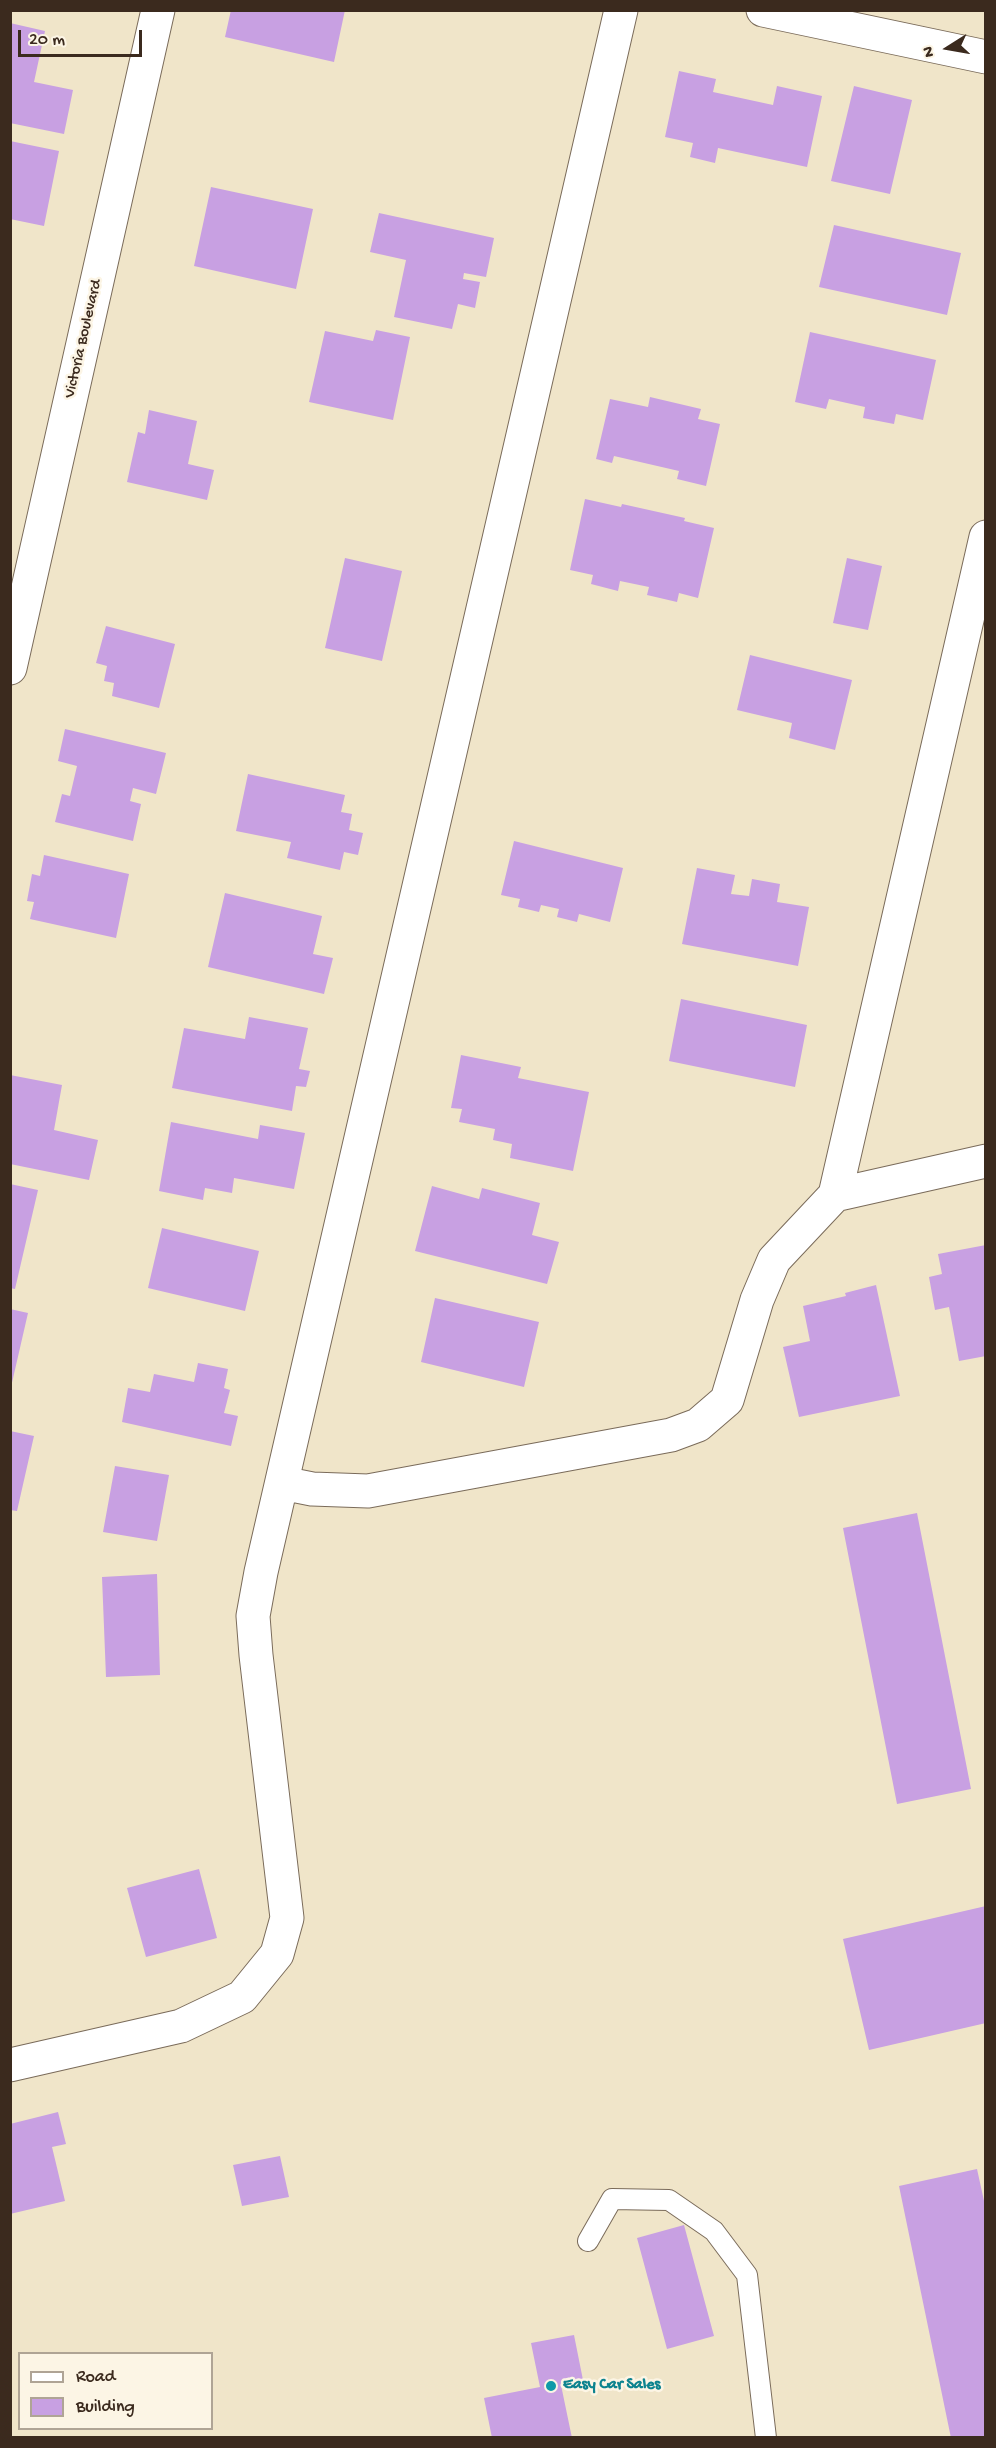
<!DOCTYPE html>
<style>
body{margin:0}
#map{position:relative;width:996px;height:2448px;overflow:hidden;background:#f0e5c9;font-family:"Gochi Hand",sans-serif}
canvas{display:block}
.frame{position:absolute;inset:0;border:12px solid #3b2a1e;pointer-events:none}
.legend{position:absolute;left:18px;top:2352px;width:195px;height:78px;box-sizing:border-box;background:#fcf5e5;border:2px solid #afa495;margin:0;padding:8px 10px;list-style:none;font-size:18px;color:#3b2a1e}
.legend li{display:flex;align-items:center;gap:12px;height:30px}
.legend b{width:30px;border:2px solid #afa495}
.north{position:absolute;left:918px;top:18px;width:60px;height:60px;-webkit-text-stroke:4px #fcf5e5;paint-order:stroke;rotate:259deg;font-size:16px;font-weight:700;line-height:24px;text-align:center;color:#3b2a1e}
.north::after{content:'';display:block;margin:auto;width:21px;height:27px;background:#3b2a1e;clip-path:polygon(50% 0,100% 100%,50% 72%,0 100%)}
.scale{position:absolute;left:18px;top:30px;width:124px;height:27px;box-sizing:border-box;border:3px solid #3b2a1e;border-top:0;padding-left:8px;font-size:18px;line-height:21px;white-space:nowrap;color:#3b2a1e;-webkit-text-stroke:4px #fcf5e5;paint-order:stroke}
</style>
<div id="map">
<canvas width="996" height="2448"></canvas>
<div class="frame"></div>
<ul class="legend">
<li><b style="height:8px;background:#fff"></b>Road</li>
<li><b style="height:16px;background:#c8a0e2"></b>Building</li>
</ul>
<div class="north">N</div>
<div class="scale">20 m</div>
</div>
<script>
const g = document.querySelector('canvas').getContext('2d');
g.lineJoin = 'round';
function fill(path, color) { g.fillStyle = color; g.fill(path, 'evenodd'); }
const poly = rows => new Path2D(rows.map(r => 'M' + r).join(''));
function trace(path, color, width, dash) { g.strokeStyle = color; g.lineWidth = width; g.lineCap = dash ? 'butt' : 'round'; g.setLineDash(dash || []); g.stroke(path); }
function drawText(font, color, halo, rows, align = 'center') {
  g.font = font + ' "Gochi Hand",sans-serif'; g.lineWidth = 5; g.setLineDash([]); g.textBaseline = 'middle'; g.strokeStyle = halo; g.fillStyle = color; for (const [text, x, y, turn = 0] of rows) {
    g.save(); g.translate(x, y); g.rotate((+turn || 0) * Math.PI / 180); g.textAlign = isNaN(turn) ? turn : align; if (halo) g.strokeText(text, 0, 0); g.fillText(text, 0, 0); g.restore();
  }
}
const building = poly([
 [231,10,345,10,334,62,225,37],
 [10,23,45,31,34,82,73,90,64,134,10,123],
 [679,71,716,79,713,92,773,105,777,86,822,96,807,167,718,148,715,163,690,157,693,143,665,137],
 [854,86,912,100,890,194,831,181],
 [10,141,59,151,44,226,10,219],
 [211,187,313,209,296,289,194,266],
 [379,213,494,238,486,277,464,273,463,279,480,282,475,308,458,304,452,329,394,317,406,260,370,252],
 [834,225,961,253,947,315,819,287],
 [376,330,410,337,393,420,309,402,325,331,373,341],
 [810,332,936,360,923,420,896,414,894,424,863,418,865,407,829,399,826,409,795,402],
 [650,397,701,409,698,419,720,424,706,486,677,479,679,471,614,456,612,463,596,459,610,399,648,407],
 [149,410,197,421,188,464,214,470,207,500,127,482,138,432,145,434],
 [585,499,621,507,622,504,685,518,684,521,714,528,698,598,679,593,677,602,647,595,649,587,620,581,618,591,591,584,593,575,570,570],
 [345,558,402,571,382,661,325,648],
 [847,558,882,566,868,630,833,623],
 [106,626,175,644,159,708,112,696,114,683,104,681,107,666,96,663],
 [750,655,852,680,835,750,789,738,792,723,737,710],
 [65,729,166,753,156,794,133,788,130,801,141,804,133,841,55,822,62,794,70,796,77,766,58,761],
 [248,774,345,795,341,812,352,814,349,830,363,833,358,855,344,852,340,870,287,858,291,842,236,831],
 [514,841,623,868,610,922,579,914,577,922,557,917,559,909,541,905,539,912,518,907,520,899,501,895],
 [44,855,129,874,116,938,30,919,34,902,27,901,32,874,40,876],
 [697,868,735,875,731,894,749,896,752,879,780,884,777,902,809,907,798,966,682,944],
 [225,893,322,916,313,954,333,958,324,994,208,967],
 [681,999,807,1025,795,1087,669,1061],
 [249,1017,308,1028,299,1069,310,1071,306,1087,296,1086,292,1111,172,1088,184,1028,245,1039],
 [461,1055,521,1067,518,1078,589,1092,573,1171,510,1158,512,1144,493,1140,495,1129,459,1122,462,1109,451,1108],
 [10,1075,62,1085,54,1130,98,1140,89,1180,10,1164],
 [171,1122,258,1139,260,1125,305,1133,294,1189,234,1178,232,1193,205,1188,203,1200,159,1191],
 [10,1184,38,1190,15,1289,10,1288],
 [432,1186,479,1199,482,1188,540,1203,532,1235,559,1242,547,1284,415,1251],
 [162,1228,259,1251,245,1311,148,1288],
 [986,1245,986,1356,959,1361,949,1307,935,1310,929,1277,942,1274,938,1254],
 [876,1285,900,1396,799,1417,783,1347,810,1341,803,1306,846,1296,845,1293],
 [435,1298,539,1322,524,1387,421,1362],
 [10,1309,28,1313,11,1387,10,1387],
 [198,1363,228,1369,224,1388,230,1390,224,1413,238,1416,231,1446,122,1422,128,1388,150,1392,154,1374,194,1382],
 [10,1431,34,1436,17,1511,10,1510],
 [115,1466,169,1475,157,1541,103,1532],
 [917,1513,971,1789,897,1804,843,1528],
 [157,1574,160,1675,106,1677,102,1577],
 [199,1869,217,1938,146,1957,127,1888],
 [986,1906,986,2023,869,2050,843,1939],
 [58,2112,66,2144,52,2147,65,2201,10,2214,10,2124],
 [280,2156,289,2197,242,2206,233,2165],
 [977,2169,986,2210,986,2438,951,2438,899,2186],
 [684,2225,714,2336,667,2349,637,2238],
 [574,2335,583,2380,561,2385,572,2438,492,2438,484,2398,540,2387,531,2343]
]);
const service = poly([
 [588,2241,612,2199,669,2200,714,2231,747,2275,766,2438]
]);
const minor = poly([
 [763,10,986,57],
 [10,668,158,10],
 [835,1195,986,1161],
 [282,1483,312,1489,368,1491,671,1435,698,1425,727,1400,757,1300,774,1260,835,1195,986,537],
 [10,2065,181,2026,242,1997,277,1954,287,1918,256,1655,253,1616,261,1572,621,10]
]);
const markers = [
 [551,2386,6,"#0f9aa8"]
];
const streetNames = [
 ["Victoria Boulevard",84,339,-77]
];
const cultureNames = [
 ["Easy Car Sales",563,2386]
];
fill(building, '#c8a0e2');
trace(service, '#7a6b5a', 22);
trace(minor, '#7a6b5a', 35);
trace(service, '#fff', 20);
trace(minor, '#fff', 33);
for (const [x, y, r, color] of markers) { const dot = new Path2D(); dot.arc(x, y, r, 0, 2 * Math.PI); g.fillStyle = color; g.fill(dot); trace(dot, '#fcf5e5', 2); }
drawText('16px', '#3b2a1e', '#fcf5e5', streetNames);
drawText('bold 16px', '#0d838f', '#fcf5e5', cultureNames, 'left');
</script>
